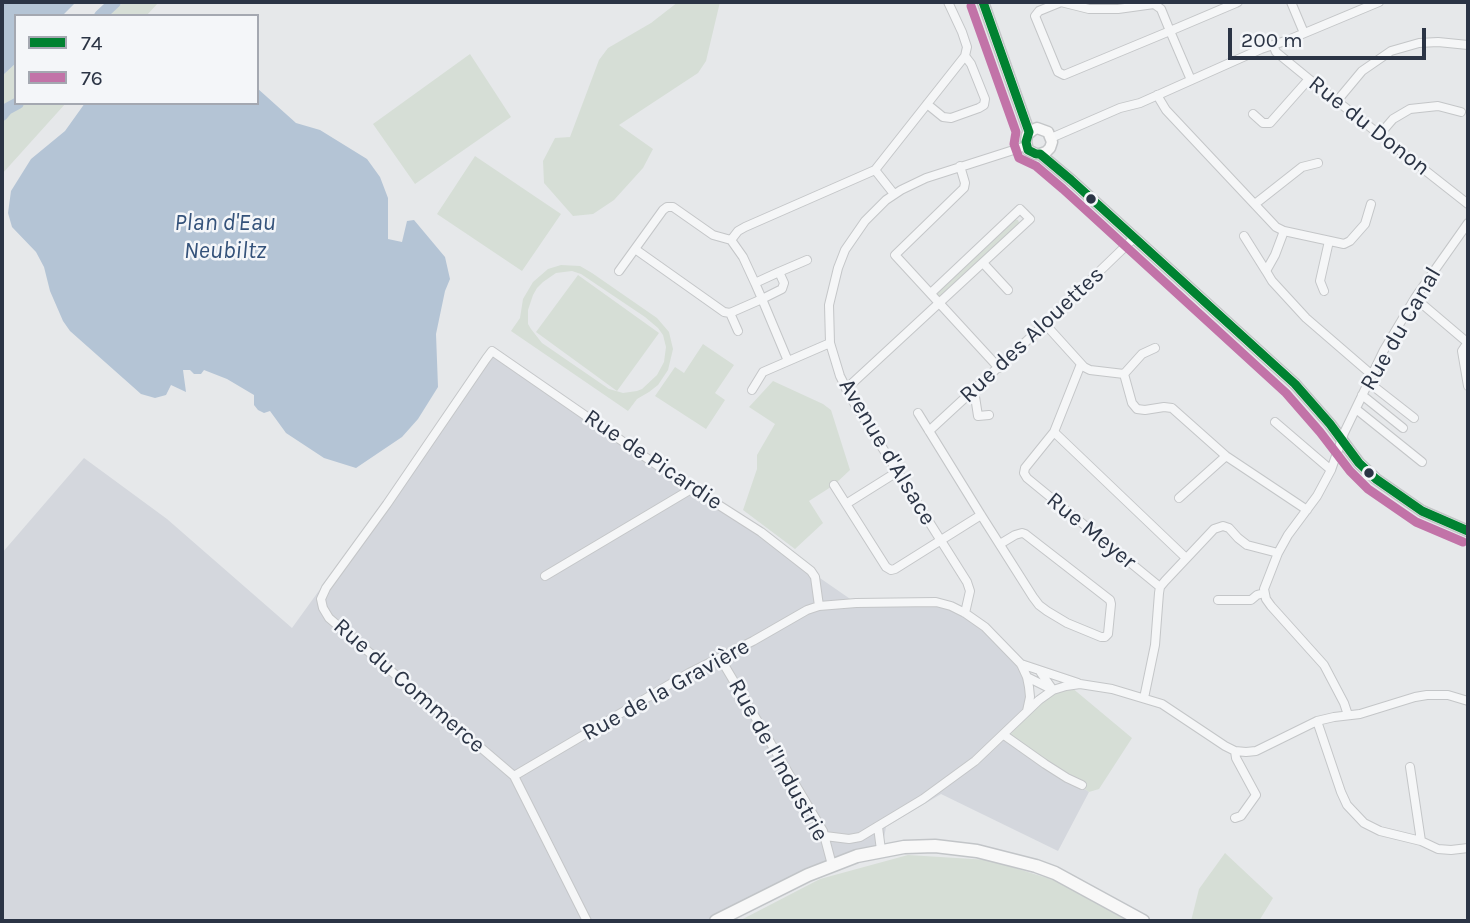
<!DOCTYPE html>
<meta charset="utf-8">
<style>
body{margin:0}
#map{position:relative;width:1470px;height:923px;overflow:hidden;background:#e6e8ea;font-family:Karla,sans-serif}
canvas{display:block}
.frame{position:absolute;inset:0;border:4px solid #2b3445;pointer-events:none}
.legend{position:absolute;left:14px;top:14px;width:245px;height:91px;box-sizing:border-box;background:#f4f6f9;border:2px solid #a4a8b1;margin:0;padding:9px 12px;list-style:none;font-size:21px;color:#2b3445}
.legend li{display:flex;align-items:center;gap:14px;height:35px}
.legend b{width:35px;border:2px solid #a4a8b1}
.scale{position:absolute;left:1228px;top:28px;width:198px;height:32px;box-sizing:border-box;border:4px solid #2b3445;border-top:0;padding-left:9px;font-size:21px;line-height:24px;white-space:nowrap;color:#2b3445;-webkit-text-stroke:5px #f4f6f9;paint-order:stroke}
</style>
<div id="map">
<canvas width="1470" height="923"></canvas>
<div class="frame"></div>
<ul class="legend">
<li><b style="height:9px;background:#008231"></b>74</li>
<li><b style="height:9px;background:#c273a8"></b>76</li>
</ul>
<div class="scale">200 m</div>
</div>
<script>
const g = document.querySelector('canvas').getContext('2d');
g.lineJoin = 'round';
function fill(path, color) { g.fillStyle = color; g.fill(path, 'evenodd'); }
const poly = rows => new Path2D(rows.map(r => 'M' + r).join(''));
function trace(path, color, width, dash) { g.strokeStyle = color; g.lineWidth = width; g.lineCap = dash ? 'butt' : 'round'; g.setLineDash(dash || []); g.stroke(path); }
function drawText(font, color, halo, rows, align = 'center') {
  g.font = font + ' Karla,sans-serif'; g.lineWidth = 5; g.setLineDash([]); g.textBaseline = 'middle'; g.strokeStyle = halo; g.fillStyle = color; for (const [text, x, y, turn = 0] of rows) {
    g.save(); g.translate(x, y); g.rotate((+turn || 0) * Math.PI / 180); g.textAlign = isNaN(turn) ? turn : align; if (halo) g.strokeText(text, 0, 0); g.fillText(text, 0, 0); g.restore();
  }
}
const built = poly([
 [492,351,856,603,936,602,965,613,1021,664,1029,711,1009,736,1089,792,1058,851,941,794,886,827,882,849,711,921,2,921,2,553,84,458,167,519,292,628]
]);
const green = poly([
 [124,2,159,2,146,16,107,16],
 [678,2,720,2,706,61,698,73,619,125,653,149,643,168,614,200,593,214,573,216,544,183,543,161,555,138,570,137,599,60,608,48,651,23],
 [470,54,511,117,415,184,373,124],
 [16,63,16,103,66,103,2,174,2,76],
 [475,156,561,214,522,271,437,214],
 [1013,219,1018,220,1020,225,944,297,939,297,936,294],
 [561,265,580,266,592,273,657,318,669,332,673,349,668,370,658,385,649,392,637,399,628,411,511,331,520,318,523,299,533,282,548,269],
 [572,271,581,274,645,317,658,328,663,335,666,347,664,362,657,375,642,389,637,391,623,393,609,389,542,343,531,329,528,324,528,310,533,295,537,288,543,282,556,273],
 [578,275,659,333,617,391,536,332],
 [703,344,734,365,715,393,725,400,706,429,655,396,675,367,684,373],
 [773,381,823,404,831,410,850,470,834,485,809,501,823,523,795,549,743,510,757,469,757,455,775,424,749,407],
 [1071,687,1132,738,1099,789,1089,792,1009,736,1029,711,1051,696],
 [1225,853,1273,898,1259,921,1191,921,1199,889],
 [908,855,989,860,1057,881,1128,921,739,921,820,879]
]);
const water = poly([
 [2,2,76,2,62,16,16,16,16,63,2,76],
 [257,88,296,123,320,130,367,159,380,177,388,198,388,239,402,242,407,221,414,220,445,257,450,279,445,291,436,334,438,387,418,419,402,437,356,468,324,458,286,433,270,411,264,413,258,410,254,405,254,395,227,379,204,370,201,374,194,374,190,370,183,370,186,392,171,385,166,395,155,398,141,394,70,331,63,321,50,291,44,267,36,252,12,227,8,213,11,191,31,159,65,131,85,103,257,103]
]);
const river = poly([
 [100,16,115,2],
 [2,115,7,109,18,103]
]);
const street = poly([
 [1291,2,1304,33],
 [1273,45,1276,52,1309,79,1468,204],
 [1191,80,1170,31,1161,9,1154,4,1118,9,1089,9,1061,2,1039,11,1035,16,1058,72,1064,75,1170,31,1236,3,1238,2],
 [1157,95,1166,110,1276,227,1284,231,1344,244,1350,241,1365,224,1371,204],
 [1337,101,1362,71,1391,51,1419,43,1438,42,1468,45],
 [927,104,943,117,951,118,979,108,984,105,985,99,971,64,965,56],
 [1253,114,1263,123,1270,123,1309,79],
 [1380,134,1393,119,1410,109,1438,106,1461,112],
 [1051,138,1120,108,1140,103,1261,49,1288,40,1379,2],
 [960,166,965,183,964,188,895,255,999,368],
 [875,170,894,194],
 [1255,204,1302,167,1318,163],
 [1284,231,1275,255,1266,271,1272,281,1306,318,1372,375],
 [1244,236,1266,271],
 [731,240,743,257,755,283],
 [635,249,724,312,730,313,762,299,788,361],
 [983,263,1008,290],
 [619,271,663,210,667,207,673,207,713,235,731,240,738,231,745,227,875,170,965,56,967,47,962,32,948,2],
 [779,272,784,283,782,289,762,299,755,283,779,272],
 [779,272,807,260],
 [1324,291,1320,281,1329,241],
 [1415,298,1468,343],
 [730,313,738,331],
 [1045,324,1084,367,1090,370,1124,374,1132,403,1137,409,1145,410,1164,407,1172,408,1226,456,1307,510],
 [1468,342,1462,351,1468,386],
 [1081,364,1054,432,1025,468,1024,473,1027,478,1160,587],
 [1124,374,1142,354,1155,348],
 [1368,382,1414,418],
 [846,389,1030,219,1020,209,931,293],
 [752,390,763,372,830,343],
 [974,390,978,416,989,415],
 [1362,395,1403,428],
 [1356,409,1422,462],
 [918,413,981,515,1033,597,1039,605,1047,611,1067,623,1101,637,1105,637,1108,634,1111,604,1110,600,1025,534,1022,533,1015,535,1000,544],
 [1275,422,1331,470],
 [929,431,1045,324,1134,238],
 [1054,432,1186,558],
 [834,485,886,567,891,570,895,569,981,515],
 [1179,498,1226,456],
 [846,504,897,472],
 [545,576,693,488],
 [1218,600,1251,600,1257,595,1264,593],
 [819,606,856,603,936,602,951,606,965,613,985,627,1021,664,1027,677,1029,687,1030,697,1027,711],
 [965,613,970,591,967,582,851,398,840,376,830,343,829,305,838,268,845,250,865,221,886,200,901,190,926,178,1026,146],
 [720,658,823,831,832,865],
 [1021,664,1078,683],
 [1027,677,1053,690,1041,673],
 [1144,698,1155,645,1159,593,1160,587,1165,581,1214,529,1223,526,1229,528,1238,538,1247,545,1278,553],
 [1348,715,1344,703,1324,665,1271,606,1266,599,1264,589,1278,553,1288,535,1317,496,1331,470,1344,433,1384,350,1415,298,1468,223],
 [1317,721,1341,792,1347,805,1364,823,1380,831,1421,841,1438,849,1451,850,1468,848],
 [1004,735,1045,764,1067,778,1082,785],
 [1410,767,1421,841],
 [514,776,689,673,753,641,807,610,819,606,815,577,811,571,761,532,664,470,492,351,486,359,387,504,326,588,321,599,323,608,329,618,514,776,587,921],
 [1235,818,1241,816,1256,795,1236,758,1235,751],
 [878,827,881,850],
 [825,836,849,839,860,837,923,799,975,761,1039,700,1053,690,1066,686,1080,684,1112,689,1162,704,1225,746,1235,751,1246,752,1256,751,1317,721,1334,717,1360,714,1415,697,1427,695,1448,695,1468,701]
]);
const secondary = poly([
 [983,2,1029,132],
 [1040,154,1046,152,1050,148,1052,142,1048,132,1037,128,1033,130,1027,135,1026,142,1028,150,1036,154,1040,154,1071,180,1295,384,1330,424,1359,463,1376,479,1422,511,1468,531]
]);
const primary = poly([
 [716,921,808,875,857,856,904,847,935,846,977,851,1036,866,1055,873,1143,921]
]);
const bus1 = poly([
 [983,2,1029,132],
 [1029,132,1026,142,1028,150,1036,154,1040,154,1071,180,1295,384,1330,424,1359,463,1376,479,1422,511,1468,531]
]);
const bus2 = poly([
 [971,6,1016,132,1014,144,1019,158,1036,166,1063,189,1286,393,1320,432,1350,471,1368,489,1416,522,1463,542]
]);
const markers = [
 [1091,199,6,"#2b3445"],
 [1369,473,6,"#2b3445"]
];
const streetNames = [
 ["Rue du Donon",1369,126,38],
 ["Rue du Canal",1401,329,-60],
 ["Rue des Alouettes",1032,335,-43],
 ["Avenue d'Alsace",887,452,59],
 ["Rue de Picardie",653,460,34],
 ["Rue Meyer",1091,531,39],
 ["Rue du Commerce",409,686,41],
 ["Rue de la Gravière",666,690,-29],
 ["Rue de l'Industrie",778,760,61]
];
const waterNames = [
 ["Plan d'Eau",225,223],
 ["Neubiltz",225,251]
];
fill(built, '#d4d7dd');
fill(green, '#d6ded6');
fill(water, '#b4c4d5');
trace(river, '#b4c4d5', 12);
trace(street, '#c4c6c8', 10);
trace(secondary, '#c4c6c8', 13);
trace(primary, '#c2c5c8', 15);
trace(street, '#f5f6f7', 8);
trace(secondary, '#f8f8f8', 10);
trace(primary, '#f8f8f8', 12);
trace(bus1, '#008231', 9);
trace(bus2, '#c273a8', 9);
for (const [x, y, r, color] of markers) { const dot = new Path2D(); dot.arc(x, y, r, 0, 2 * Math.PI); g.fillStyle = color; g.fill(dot); trace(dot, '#f4f6f9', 2.5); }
drawText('23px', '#2b3445', '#f4f6f9', streetNames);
drawText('italic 24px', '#34527a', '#f4f6f9', waterNames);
</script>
